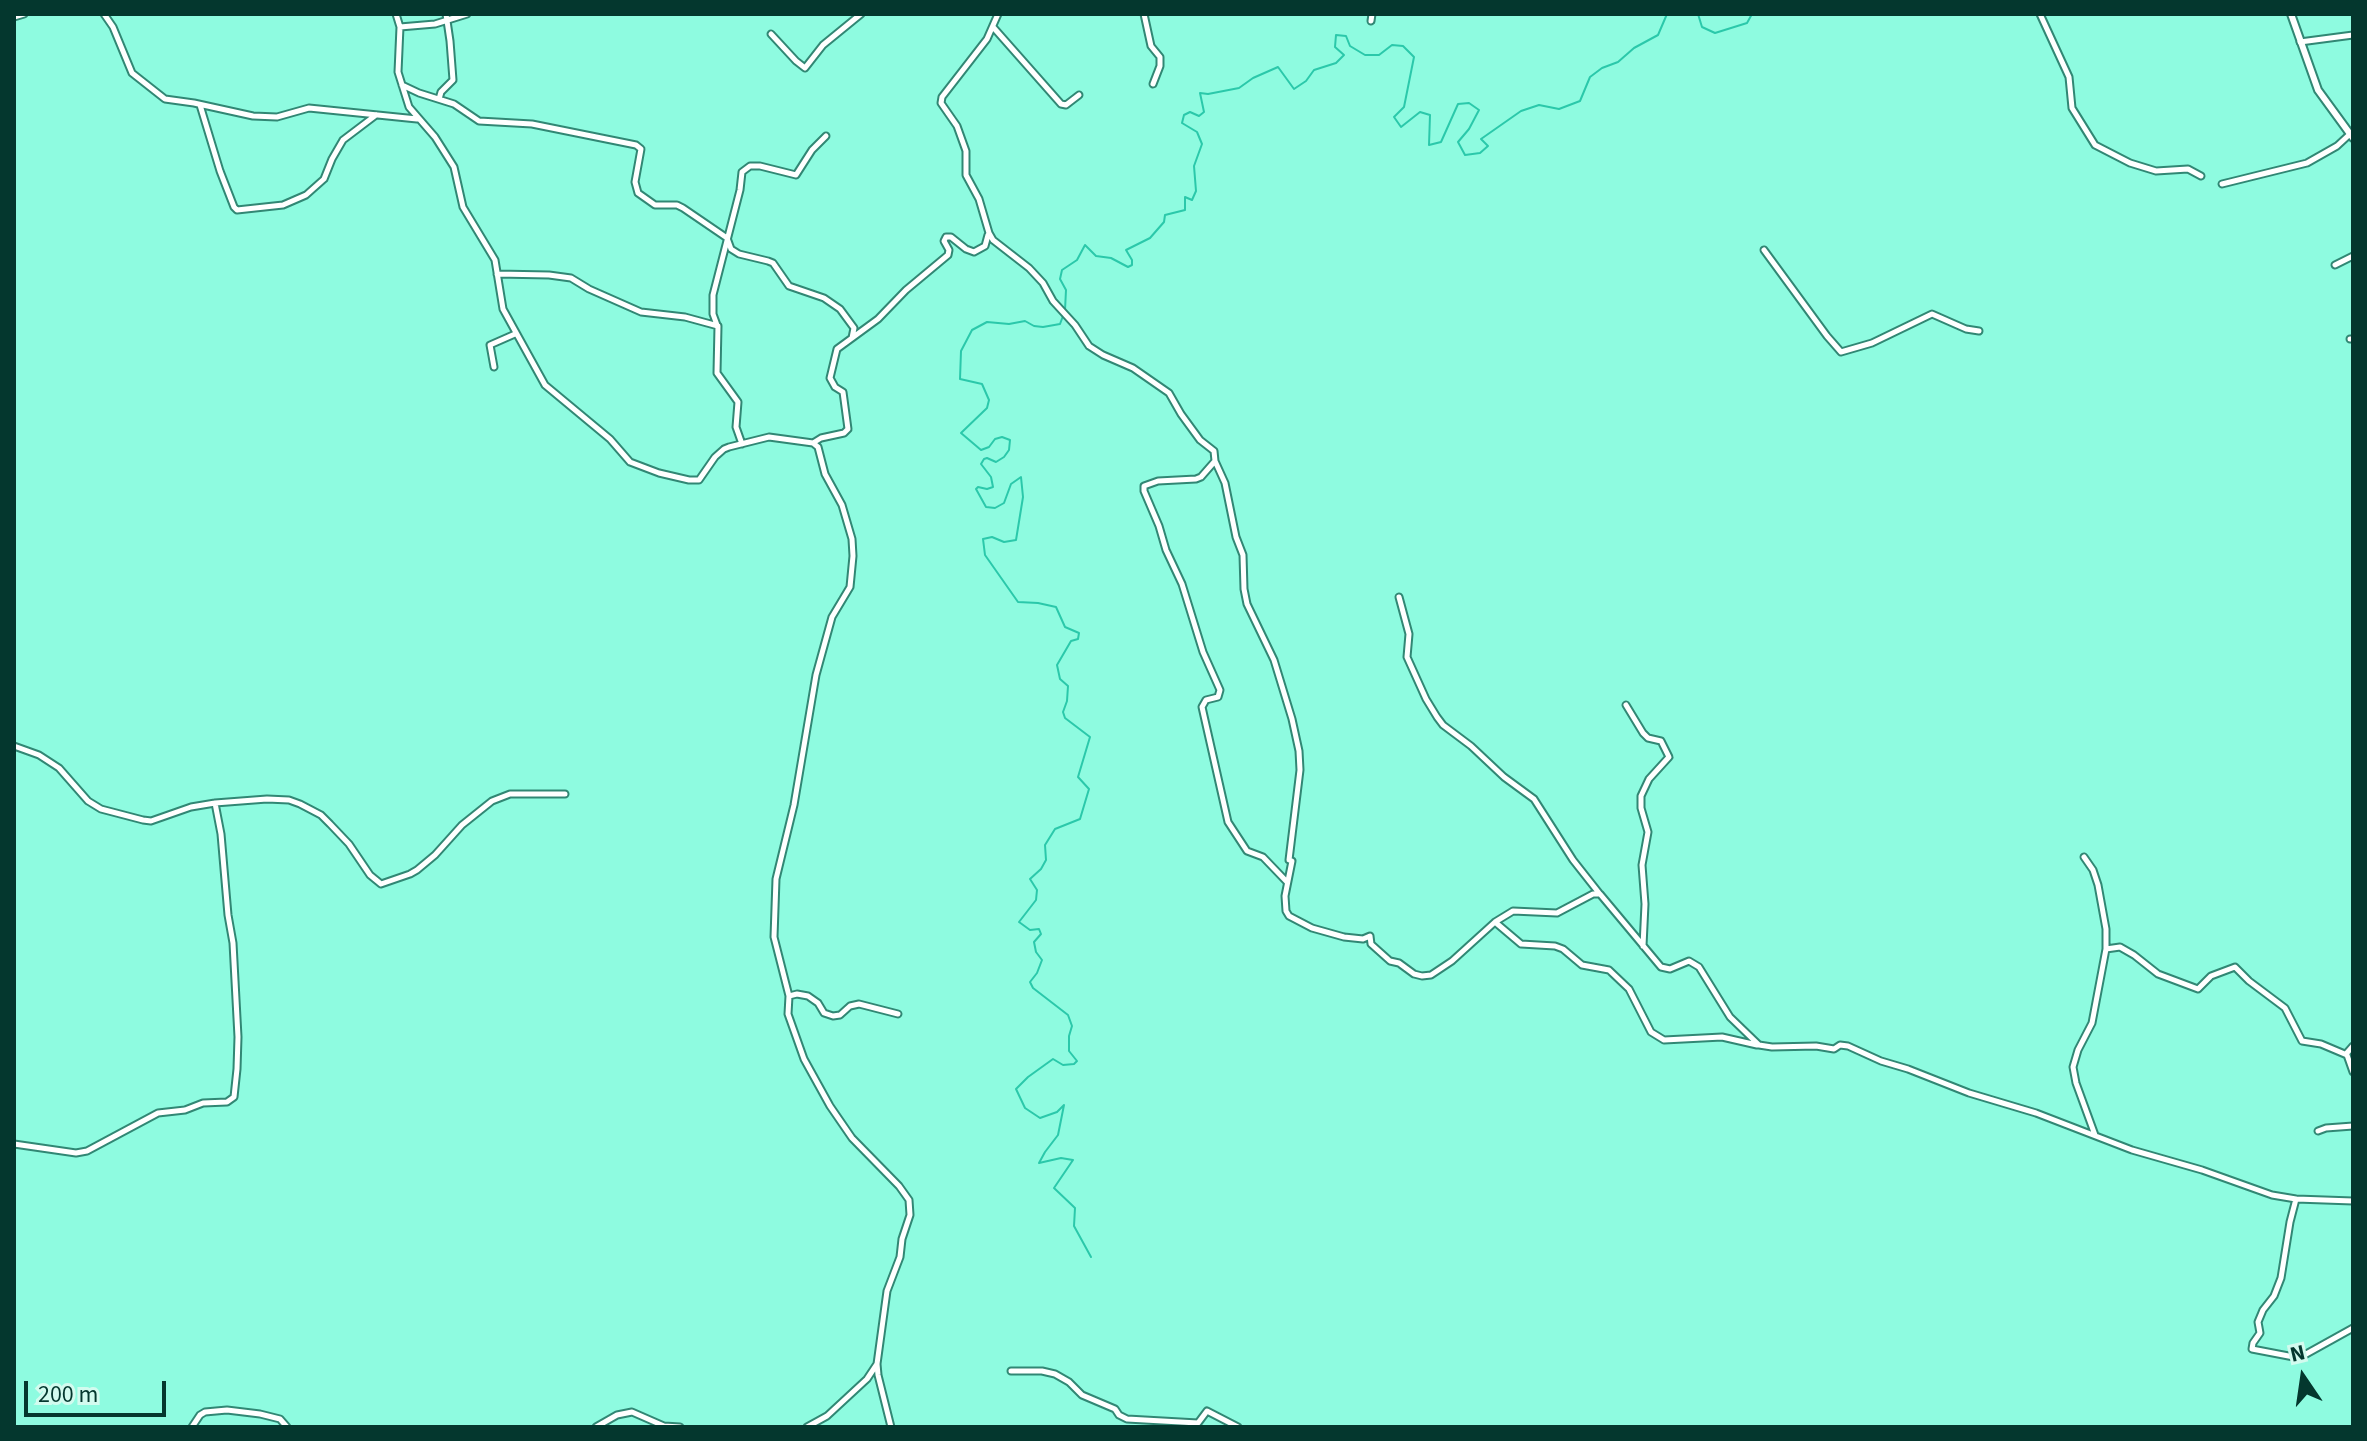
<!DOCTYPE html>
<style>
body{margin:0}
#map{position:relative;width:2367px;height:1441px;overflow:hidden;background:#8efbe0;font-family:"Source Sans 3",sans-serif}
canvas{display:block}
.frame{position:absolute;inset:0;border:16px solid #04372e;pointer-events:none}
.north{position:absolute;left:2263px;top:1337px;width:80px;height:80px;-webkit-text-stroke:6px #d3fbef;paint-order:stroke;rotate:347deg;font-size:22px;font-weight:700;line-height:32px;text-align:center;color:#04372e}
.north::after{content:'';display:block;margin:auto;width:28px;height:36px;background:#04372e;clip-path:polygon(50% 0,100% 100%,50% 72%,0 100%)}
.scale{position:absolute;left:24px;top:1381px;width:142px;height:36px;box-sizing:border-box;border:4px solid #04372e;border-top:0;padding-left:10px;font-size:24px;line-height:28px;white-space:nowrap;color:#04372e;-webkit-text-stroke:6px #d3fbef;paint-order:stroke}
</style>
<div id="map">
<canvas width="2367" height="1441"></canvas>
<div class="frame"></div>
<div class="north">N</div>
<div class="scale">200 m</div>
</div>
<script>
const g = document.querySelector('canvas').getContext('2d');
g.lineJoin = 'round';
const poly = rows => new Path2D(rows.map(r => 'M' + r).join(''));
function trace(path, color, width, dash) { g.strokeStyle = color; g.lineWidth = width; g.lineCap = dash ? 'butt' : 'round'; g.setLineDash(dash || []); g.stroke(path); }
const stream = poly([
 [1698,14,1702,27,1715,33,1747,23,1752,14],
 [1065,310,1066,290,1060,279,1062,270,1077,260,1085,245,1096,256,1111,258,1128,267,1132,265,1132,260,1126,250,1150,238,1164,222,1165,215,1185,210,1185,197,1192,200,1196,191,1194,166,1202,144,1197,132,1182,123,1184,115,1190,112,1199,116,1204,112,1200,93,1208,94,1239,88,1253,78,1278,67,1294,89,1306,81,1314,70,1336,63,1344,55,1335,47,1336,35,1346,36,1350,46,1365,55,1379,55,1392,45,1403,46,1414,57,1404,107,1394,117,1401,127,1420,112,1430,115,1429,145,1441,142,1458,104,1469,103,1479,110,1469,129,1458,142,1465,155,1480,153,1488,146,1481,139,1521,111,1539,105,1559,109,1580,101,1590,77,1602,68,1618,62,1634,48,1658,35,1667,14],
 [1063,316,1060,324,1043,327,1034,326,1025,321,1009,324,987,322,972,330,961,351,960,379,982,384,989,400,987,408,961,433,981,450,989,447,995,439,1002,437,1010,440,1009,450,1004,457,996,462,987,458,984,459,981,464,991,477,993,487,987,489,978,487,976,489,986,507,995,508,1004,503,1011,484,1021,477,1023,497,1016,540,1004,542,992,537,983,539,985,555,1018,602,1038,603,1056,607,1065,627,1079,633,1078,639,1071,641,1057,665,1060,679,1068,686,1067,701,1063,712,1065,718,1090,737,1078,777,1089,789,1080,819,1055,829,1045,845,1046,860,1041,869,1030,879,1037,890,1036,900,1019,922,1030,930,1039,929,1041,934,1034,942,1036,952,1042,960,1037,973,1030,982,1033,988,1068,1015,1072,1026,1069,1036,1069,1051,1077,1061,1074,1064,1063,1065,1053,1059,1028,1077,1016,1089,1025,1108,1040,1118,1057,1112,1064,1105,1058,1135,1045,1152,1039,1163,1061,1158,1073,1160,1054,1188,1075,1208,1074,1226,1091,1257]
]);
const street = poly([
 [104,14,113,27,132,73,165,99,194,103,253,116,277,117,309,108,417,119],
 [396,14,400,27,398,72,409,107,435,137,454,167,463,207,495,260,503,309,545,385,610,439,630,462,659,473,689,480,699,480,715,457,724,449,729,447,769,437,813,443,818,447,825,474,842,505,852,539,853,556,850,587,832,617,816,675,794,805,776,879,774,937,789,996,788,1014,804,1059,830,1106,852,1138,899,1186,909,1200,910,1215,902,1239,900,1257,887,1291,877,1364,878,1375,891,1427],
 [998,14,987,39,942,97,941,103,957,126,966,151,966,175,979,199,989,233,993,240,1029,268,1043,283,1053,301,1075,325,1089,346,1103,355,1133,368,1169,393,1181,414,1200,440,1214,451,1215,461,1225,483,1236,537,1243,555,1244,589,1247,604,1274,660,1292,719,1299,751,1300,770,1289,860,1292,861,1285,896,1286,911,1289,916,1312,928,1344,937,1363,939,1370,936,1371,944,1390,961,1399,963,1414,974,1422,976,1431,975,1452,961,1495,922,1513,911,1557,913,1593,894,1600,894,1661,967,1670,969,1689,961,1699,967,1730,1017,1759,1045,1772,1047,1816,1046,1834,1049,1840,1045,1848,1046,1881,1061,1908,1069,1969,1093,2036,1113,2132,1150,2202,1170,2272,1195,2296,1199,2353,1201],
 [1144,14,1151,46,1160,57,1160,66,1153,84],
 [2040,14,2069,77,2072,108,2095,145,2130,163,2156,171,2188,169,2201,176],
 [14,17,24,14],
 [1371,21,1372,14],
 [400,27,435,24,467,14],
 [993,27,1061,104,1066,105,1079,95],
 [771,34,796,61,805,68,823,45,861,14],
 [2300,42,2353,35],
 [402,85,419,93,454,104,479,121,532,124,636,145,641,149,635,182,638,193,655,205,677,205,683,208,727,238,731,249,739,254,768,261,773,263,789,286,824,298,840,309,854,328,852,338],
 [439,99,441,92,453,80,450,41,446,14],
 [200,105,220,171,234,207,237,210,283,205,306,195,324,179,332,159,343,140,376,115],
 [2222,184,2307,163,2337,146,2350,134],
 [1764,250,1827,336,1841,352,1872,343,1932,314,1966,329,1979,331],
 [2335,265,2353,256],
 [497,274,549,275,571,278,589,289,641,312,685,317,718,326,717,373,738,402,736,427,742,444],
 [717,325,713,314,713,295,740,190,742,172,750,166,760,166,796,175,812,150,826,136],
 [2350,339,2353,339],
 [494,367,490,345,515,334],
 [813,443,821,438,844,433,848,429,843,392,835,387,830,378,837,349,878,319,906,290,948,255,949,250,944,241,946,237,951,237,966,249,974,252,985,246,988,235],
 [1215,461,1201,477,1196,479,1158,481,1144,486,1144,491,1159,526,1166,550,1182,584,1203,652,1220,690,1218,697,1206,700,1202,707,1228,822,1247,851,1263,857,1287,882],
 [1399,597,1409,634,1407,657,1426,699,1437,717,1443,725,1471,746,1504,777,1534,799,1573,860,1599,893],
 [1626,705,1643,733,1648,738,1661,741,1669,757,1649,779,1641,796,1641,808,1648,832,1642,865,1645,904,1643,946],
 [14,746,39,755,59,768,88,801,101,809,143,820,151,821,191,807,215,803,267,799,289,800,300,804,321,815,330,824,349,844,370,875,381,884,410,874,417,870,435,855,462,825,492,801,510,794,565,794],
 [2084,857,2093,870,2098,885,2106,929,2106,949,2092,1023,2078,1050,2073,1067,2076,1083,2095,1135],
 [1495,922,1521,944,1555,946,1563,949,1582,965,1609,970,1629,989,1651,1032,1664,1040,1722,1037,1757,1045],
 [2106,949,2120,947,2134,955,2158,974,2198,989,2211,976,2235,967,2249,981,2285,1008,2302,1041,2321,1044,2347,1055,2353,1072],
 [789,996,797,994,808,996,818,1003,824,1013,833,1016,840,1015,850,1006,859,1004,898,1014],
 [2346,1054,2353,1046],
 [2318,1131,2326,1128,2353,1126],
 [14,1144,76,1153,87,1151,158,1113,185,1110,203,1103,227,1102,234,1097,237,1069,238,1037,233,943,228,915,221,834,215,803],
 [2296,1199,2290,1222,2281,1278,2274,1296,2263,1310,2258,1322,2260,1333,2253,1343,2252,1349,2299,1358,2353,1328],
 [1011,1371,1042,1371,1055,1374,1069,1382,1082,1395,1115,1409,1119,1415,1127,1419,1198,1423,1207,1411,1238,1427],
 [192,1427,200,1415,205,1412,227,1410,260,1414,280,1419,287,1427],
 [596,1427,617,1415,632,1412,664,1426,680,1427],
 [807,1427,827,1416,867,1379,877,1364]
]);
const secondary = poly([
 [2291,14,2318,90,2353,138]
]);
trace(stream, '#2bc8aa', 2);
trace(street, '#318774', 9);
trace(secondary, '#318774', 10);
trace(street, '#fff', 5);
trace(secondary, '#fff', 6);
</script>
